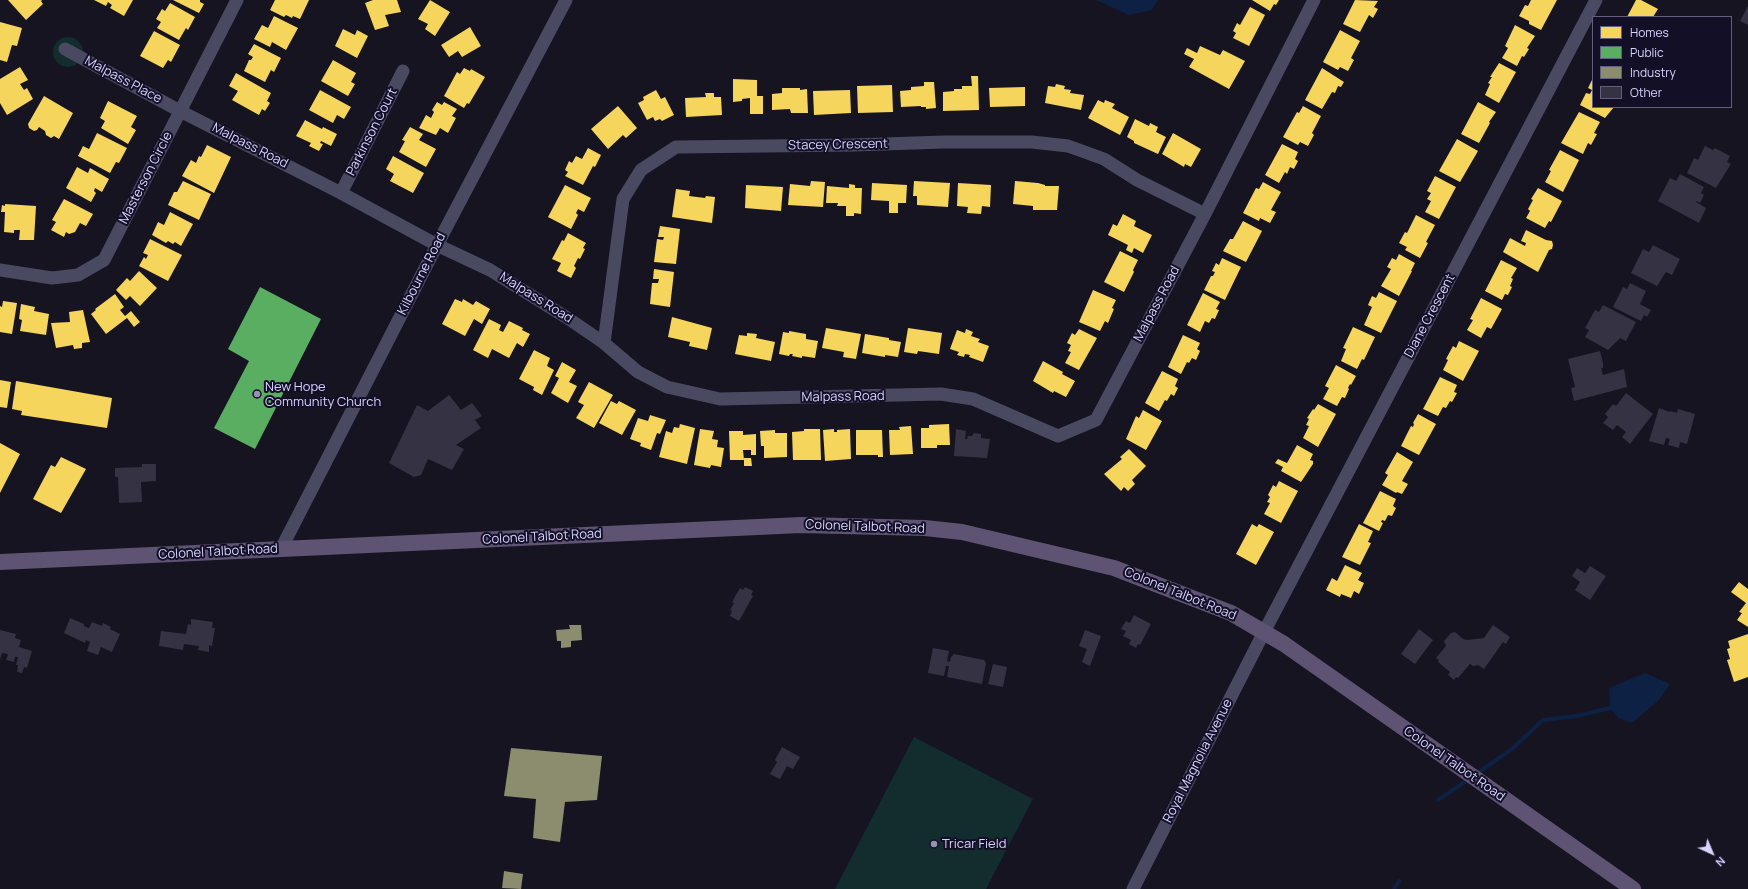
<!DOCTYPE html>
<style>
body{margin:0}
#map{position:relative;width:1748px;height:889px;overflow:hidden;background:#161421;font-family:Manrope,sans-serif}
canvas{display:block}
.legend{position:absolute;left:1592px;top:16px;width:140px;height:92px;box-sizing:border-box;background:#130f26;border:1px solid #625e7d;margin:0;padding:5px 7px;list-style:none;font-size:12px;color:#d9d4ff}
.legend li{display:flex;align-items:center;gap:8px;height:20px}
.legend b{width:20px;border:1px solid #625e7d}
.north{position:absolute;left:1692px;top:833px;width:40px;height:40px;-webkit-text-stroke:3px #130f26;paint-order:stroke;rotate:136deg;font-size:11px;font-weight:700;line-height:16px;text-align:center;color:#d9d4ff}
.north::after{content:'';display:block;margin:auto;width:14px;height:18px;background:#d9d4ff;clip-path:polygon(50% 0,100% 100%,50% 72%,0 100%)}
</style>
<div id="map">
<canvas width="1748" height="889"></canvas>
<ul class="legend">
<li><b style="height:11px;background:#f6d55c"></b>Homes</li>
<li><b style="height:11px;background:#5aae61"></b>Public</li>
<li><b style="height:11px;background:#8c8c6e"></b>Industry</li>
<li><b style="height:11px;background:#343243"></b>Other</li>
</ul>
<div class="north">N</div>
</div>
<script>
const g = document.querySelector('canvas').getContext('2d');
g.lineJoin = 'round';
function fill(path, color) { g.fillStyle = color; g.fill(path, 'evenodd'); }
const poly = rows => new Path2D(rows.map(r => 'M' + r).join(''));
function trace(path, color, width, dash) { g.strokeStyle = color; g.lineWidth = width; g.lineCap = dash ? 'butt' : 'round'; g.setLineDash(dash || []); g.stroke(path); }
function drawText(font, color, halo, rows, align = 'center') {
  g.font = font + ' Manrope,sans-serif'; g.lineWidth = 4; g.setLineDash([]); g.textBaseline = 'middle'; g.strokeStyle = halo; g.fillStyle = color; for (const [text, x, y, turn = 0] of rows) {
    g.save(); g.translate(x, y); g.rotate((+turn || 0) * Math.PI / 180); g.textAlign = isNaN(turn) ? turn : align; if (halo) g.strokeText(text, 0, 0); g.fillText(text, 0, 0); g.restore();
  }
}
const green = poly([
 '53 52a15 15 0 1 1 30 0a15 15 0 1 1-30 0Z',
 [914,737,1033,799,986,889,835,889]
]);
const water = poly([
 [1096,0,1158,0,1152,10,1129,15],
 [1645,673,1670,684,1659,700,1632,723,1618,718,1610,708,1609,688]
]);
const homes = poly([
 [8,0,42,0,41,1,43,4,26,20],
 [94,0,133,0,124,16,110,8,112,5,108,2,106,6],
 [173,0,200,0,200,2,204,4,199,13],
 [275,0,309,0,300,19,293,16,292,18,286,15,284,17,270,10],
 [373,0,397,0,401,12,385,15,389,26,375,30,365,3],
 [430,0,450,12,435,36,425,29,428,24,418,19],
 [1252,0,1279,0,1276,5,1274,4,1270,11],
 [1355,0,1378,1,1374,7,1378,9,1373,18,1369,15,1360,32,1343,24],
 [1531,0,1557,0,1541,30,1529,24,1529,21,1519,16,1525,5,1528,6],
 [1636,0,1641,0,1658,9,1653,17,1627,17],
 [170,3,195,17,188,30,186,28,179,40,157,28,161,22,156,19,162,9,165,11],
 [1250,7,1265,15,1249,46,1233,38,1236,33,1233,31,1237,23,1240,25],
 [274,16,298,28,286,50,272,42,270,47,254,39,262,25,268,28],
 [0,22,22,28,17,46,12,45,7,62,0,60],
 [1515,25,1535,36,1527,48,1529,49,1524,57,1522,56,1517,66,1502,58,1508,48,1505,46],
 [470,27,481,46,462,57,458,51,449,57,441,45],
 [343,29,355,35,357,30,368,36,357,58,335,46],
 [1340,30,1360,41,1351,58,1354,60,1348,71,1340,67,1338,70,1323,62],
 [154,31,180,45,171,62,168,60,163,68,140,56],
 [254,44,281,58,274,72,271,70,265,82,244,71,249,60,251,60,253,57,248,54],
 [1200,46,1220,55,1223,50,1245,61,1229,89,1189,67,1194,59,1184,54,1187,48,1197,53],
 [333,60,356,73,351,82,355,84,348,96,321,81],
 [1499,63,1516,72,1499,103,1485,95,1490,84,1488,83,1492,77,1490,77],
 [20,67,28,80,20,84,24,90,27,88,33,99,7,115,0,103,0,79],
 [464,68,470,71,471,69,485,77,469,104,467,103,464,108,444,96,457,72,460,74],
 [1322,68,1344,82,1341,87,1338,86,1335,93,1332,92,1322,109,1305,100],
 [236,73,271,93,267,101,270,103,265,111,262,109,259,115,232,100,238,91,229,86],
 [971,76,978,76,979,110,943,111,943,92,954,91,954,89,962,89,962,86,972,86],
 [1593,78,1593,107,1614,107,1605,118,1580,105,1586,93,1590,94,1592,90,1588,88],
 [733,79,757,80,757,96,763,96,763,114,750,114,750,98,742,99,742,101,733,102],
 [924,82,934,82,936,108,926,109,926,107,921,107,921,106,901,107,900,91,911,90,911,87,924,86],
 [1056,84,1065,86,1064,89,1071,90,1070,93,1084,95,1081,110,1045,103,1048,86,1055,87],
 [892,85,893,112,858,113,857,86],
 [1025,87,1025,106,990,107,989,88],
 [782,88,800,88,800,90,807,89,808,113,791,113,790,109,772,110,772,94,782,93],
 [320,90,351,107,344,119,337,115,333,123,309,110],
 [656,90,661,99,665,97,674,115,662,121,660,119,655,121,653,117,647,120,638,103,644,100,643,97],
 [850,90,851,113,814,115,813,91],
 [705,93,714,93,714,97,721,97,722,115,686,117,685,98,706,97],
 [44,96,73,113,59,139,54,136,51,138,46,135,45,131,39,127,37,130,34,131,29,128,28,124],
 [1098,100,1104,103,1105,100,1115,104,1112,108,1129,117,1120,135,1088,118],
 [108,101,137,116,131,127,136,130,128,144,101,128,105,121,100,118],
 [437,102,442,105,444,102,457,109,452,116,456,118,448,133,440,128,436,135,419,128,426,115,431,118,434,112,432,110],
 [1478,102,1496,112,1489,122,1490,123,1479,143,1461,134],
 [618,106,637,128,626,138,623,135,608,149,591,129],
 [1303,106,1321,116,1312,133,1314,135,1308,146,1300,142,1298,145,1283,137,1297,112,1299,113],
 [1579,112,1600,122,1594,133,1597,134,1591,145,1588,143,1583,154,1561,143],
 [1135,119,1149,126,1150,123,1158,127,1156,132,1166,137,1158,154,1134,143,1134,141,1127,137],
 [305,120,322,129,323,127,337,134,331,146,321,141,320,143,323,144,319,151,309,146,311,143,296,136],
 [410,127,423,134,419,140,436,149,426,167,399,152,405,141,402,140],
 [97,133,127,148,119,163,116,162,110,173,78,156,83,146,89,149],
 [1173,133,1201,149,1191,167,1185,164,1184,167,1162,154],
 [1457,139,1478,151,1460,182,1439,171],
 [1282,144,1298,152,1295,159,1298,161,1294,169,1290,167,1287,174,1285,172,1279,183,1265,175],
 [207,145,231,157,214,193,182,176,191,160,196,163,199,156,201,157],
 [588,148,601,155,595,167,593,166,583,185,565,176,568,172,565,170,569,161,572,163,576,156,582,159],
 [1560,150,1579,160,1563,192,1545,182,1551,171,1549,170],
 [393,156,424,173,413,193,390,181,394,174,386,169],
 [77,167,88,173,90,168,109,179,102,192,95,188,94,191,96,193,91,202,66,188],
 [1435,176,1456,187,1439,219,1425,212,1431,201,1427,199,1431,193,1427,191],
 [183,181,211,194,199,220,168,205,174,192,177,192],
 [811,181,825,182,823,207,788,205,790,184,810,186],
 [914,181,950,183,948,207,917,205,917,196,913,196],
 [1015,181,1038,183,1045,185,1045,186,1059,186,1057,210,1033,210,1033,206,1013,204],
 [1263,182,1281,192,1271,210,1276,212,1270,223,1260,218,1259,221,1243,213,1256,188,1259,189],
 [872,183,907,185,906,203,898,203,898,213,889,213,889,201,871,200],
 [958,183,991,185,990,207,982,206,981,214,967,213,968,207,957,206],
 [849,184,855,185,855,188,862,188,861,214,854,213,854,216,846,216,846,206,837,206,838,203,826,203,827,186,849,188],
 [565,185,591,198,584,212,578,209,576,213,578,215,571,229,548,217],
 [746,185,783,187,781,211,745,208],
 [1538,188,1562,201,1551,222,1549,221,1545,228,1526,218,1530,211,1528,209,1533,200,1531,199],
 [676,189,690,191,689,196,705,198,706,196,715,197,712,223,672,217],
 [64,199,93,214,86,226,80,223,75,232,69,234,66,232,64,237,51,230,56,222,52,220],
 [5,204,36,206,34,240,19,240,20,230,14,230,14,233,4,232,5,212,1,212,2,205,5,206],
 [170,212,193,224,181,246,175,242,173,244,168,241,166,243,152,235,158,222,164,225],
 [1123,214,1136,221,1134,226,1152,235,1143,253,1134,248,1132,253,1126,250,1128,245,1108,235,1113,224,1117,226],
 [1416,215,1435,225,1426,242,1428,243,1420,258,1405,250,1407,247,1399,243,1405,232,1407,233],
 [1243,221,1262,231,1246,262,1223,251,1230,239,1233,239],
 [660,226,680,229,676,264,654,262,657,239,663,240,664,237,658,237],
 [1526,230,1546,240,1552,241,1553,245,1552,249,1549,250,1538,272,1503,252,1510,238,1525,246,1526,243,1521,241],
 [568,233,586,243,583,248,585,249,580,259,578,258,574,266,576,268,571,278,557,271,561,263,552,259,562,240,564,241],
 [150,239,182,255,168,281,139,266,144,257,146,259,148,255,143,253],
 [1120,251,1138,260,1133,270,1134,272,1124,292,1104,282],
 [1399,254,1415,263,1411,271,1412,271,1399,296,1381,286,1391,269,1387,267,1392,258,1396,260],
 [1222,258,1241,267,1225,300,1204,290,1211,276,1213,276,1215,272,1212,271,1216,263,1219,265],
 [1501,260,1517,268,1511,278,1513,279,1510,286,1512,287,1508,295,1505,294,1502,300,1485,291],
 [654,269,674,272,670,307,650,304,652,283,658,283,659,279,653,279],
 [139,271,157,288,140,306,130,296,126,300,116,290,127,278,130,281],
 [1093,290,1116,300,1112,308,1114,309,1108,323,1105,321,1100,331,1079,322],
 [1379,292,1397,301,1381,333,1364,325,1372,307,1368,305,1372,296,1376,298],
 [1203,293,1220,302,1216,309,1219,310,1215,319,1212,318,1209,323,1205,321,1200,332,1187,325],
 [115,294,124,307,120,310,125,316,131,311,140,322,134,327,127,318,106,334,91,314,96,310,95,309],
 [1481,298,1502,309,1491,329,1487,327,1481,338,1467,330,1473,320,1470,319],
 [455,299,462,302,463,299,473,305,476,301,490,309,482,324,474,319,465,336,442,324],
 [3,301,17,303,12,334,0,332,0,306,2,307],
 [21,304,35,307,34,311,49,314,46,335,20,331,22,320,19,319],
 [83,310,90,342,82,343,82,348,74,349,73,345,56,348,51,323,70,322,69,312],
 [672,317,712,328,707,350,689,346,690,342,668,337],
 [489,319,501,325,499,330,503,332,509,321,523,328,522,330,530,334,523,347,517,343,509,358,492,349,488,358,473,350],
 [1353,327,1375,337,1364,360,1362,359,1357,369,1341,361,1346,349,1343,348],
 [826,328,861,334,856,359,843,357,844,352,822,348],
 [908,328,942,333,939,354,918,351,917,354,904,352],
 [966,329,973,332,971,336,980,339,978,342,989,346,983,362,969,357,970,355,965,354,964,357,957,355,959,352,950,349,957,330,965,333],
 [1079,329,1097,338,1079,370,1065,363,1071,352,1068,351,1071,345,1067,343,1072,333,1075,335],
 [789,331,806,334,806,339,818,341,815,358,802,356,802,358,792,356,793,354,790,354,789,356,779,354,783,332,789,333],
 [747,333,757,334,756,338,775,342,771,361,735,354,739,335,747,336],
 [865,334,889,338,889,340,901,342,898,357,885,355,885,357,862,353],
 [1183,335,1200,343,1197,349,1200,351,1196,360,1192,358,1189,363,1187,362,1181,374,1168,367],
 [1459,341,1479,351,1463,381,1443,370,1448,360,1446,359,1453,346,1456,348],
 [534,350,550,358,547,366,554,370,542,395,533,390,534,387,519,379],
 [1043,361,1063,372,1062,374,1075,381,1066,397,1054,391,1053,393,1033,381],
 [562,362,576,370,569,382,577,386,568,403,551,393,559,378,555,376],
 [1336,365,1356,376,1351,385,1350,384,1348,388,1349,389,1345,398,1342,397,1337,406,1323,399,1329,388,1325,386],
 [1162,371,1178,379,1175,386,1178,388,1174,396,1171,394,1167,401,1165,400,1159,411,1145,403],
 [1440,377,1457,385,1454,392,1457,393,1452,402,1450,401,1446,408,1443,407,1438,416,1423,409],
 [0,380,11,382,7,408,0,407],
 [16,381,112,398,107,428,21,415,22,411,12,409],
 [589,382,613,395,594,428,576,418,584,405,578,402],
 [611,401,617,404,619,401,636,410,622,435,599,423],
 [1318,404,1336,414,1318,447,1303,438,1309,426,1306,425,1309,419,1307,418,1313,409,1314,410],
 [1143,410,1162,421,1146,450,1126,439,1136,416,1139,418],
 [1418,414,1436,424,1419,455,1401,446,1411,426,1413,427,1414,424,1413,423],
 [650,415,666,420,660,434,657,433,651,450,640,446,641,443,630,439,638,418,648,421],
 [680,424,695,428,687,464,659,457,666,431,672,433,674,427,679,428],
 [949,424,950,445,937,445,937,448,921,448,921,428,929,428,929,425],
 [911,426,913,454,890,455,889,430,900,430,899,427],
 [700,429,714,431,712,439,718,440,717,447,724,448,721,467,711,465,710,468,694,465],
 [804,429,820,429,821,460,793,460,792,432,804,431],
 [834,429,834,432,837,432,837,430,850,429,851,459,825,461,823,430],
 [775,430,775,433,787,433,787,457,764,458,764,446,761,446,760,431],
 [856,430,882,430,883,457,878,457,878,455,856,455],
 [729,431,743,431,743,435,756,434,756,455,751,455,751,450,743,450,744,460,730,460],
 [0,443,20,454,0,493],
 [1297,445,1313,454,1310,460,1313,461,1313,464,1301,482,1281,471,1283,467,1275,463,1278,459,1287,463],
 [1129,449,1146,466,1132,480,1135,484,1128,491,1124,487,1121,491,1104,474,1122,459,1120,457],
 [1397,452,1413,462,1402,481,1408,484,1402,494,1397,492,1396,493,1382,485,1388,475,1385,473],
 [61,457,86,469,61,513,33,499,51,465,55,467],
 [744,458,751,458,752,466,744,466],
 [1279,481,1298,491,1281,523,1264,514,1270,503,1267,502,1270,497,1268,495,1273,485,1276,487],
 [1380,491,1396,499,1393,506,1396,508,1392,516,1388,515,1385,521,1382,520,1381,522,1383,523,1379,531,1363,523],
 [1252,524,1257,527,1259,524,1274,532,1256,565,1236,554],
 [1359,524,1373,531,1368,542,1371,543,1360,565,1342,557],
 [1345,565,1362,573,1358,580,1364,583,1359,594,1354,591,1351,598,1341,594,1340,597,1326,590,1332,578,1337,581],
 [1739,582,1748,589,1748,627,1737,620,1742,613,1739,612,1746,603,1731,592],
 [1748,634,1748,677,1734,682,1727,660,1730,659,1727,649,1730,648,1728,641]
]);
const public = poly([
 [260,287,321,319,255,449,214,428,249,361,228,349]
]);
const industry = poly([
 [569,625,581,625,582,640,571,641,571,647,561,648,561,641,557,641,556,630,570,629],
 [511,748,602,756,597,800,565,802,560,842,533,838,536,799,504,796],
 [504,871,523,874,521,889,502,888]
]);
const stream = poly([
 [1476,774,1512,749,1543,720,1577,716,1610,708],
 [1438,800,1469,779],
 [1394,889,1399,881]
]);
const building = poly([
 [1748,6,1748,25,1740,21],
 [1705,146,1713,150,1715,148,1730,156,1727,162,1731,164,1716,188,1687,173,1694,158,1698,160],
 [1680,174,1704,187,1701,193,1704,195,1700,203,1697,201,1696,202,1706,208,1699,223,1658,201,1670,178,1676,181],
 [1653,245,1680,259,1672,275,1666,272,1657,286,1631,273,1643,249,1649,252],
 [1630,283,1646,291,1640,304,1651,310,1647,317,1644,315,1641,321,1613,307,1623,287,1627,289],
 [1603,305,1636,322,1626,341,1620,338,1608,350,1585,337,1589,330,1585,328,1595,310,1599,312],
 [1600,351,1603,363,1603,368,1601,368,1603,375,1624,369,1627,387,1574,401,1571,388,1575,387,1568,359],
 [1626,393,1653,414,1630,444,1622,437,1626,432,1617,425,1613,430,1603,423,1608,417,1605,414,1613,404,1616,406],
 [449,395,461,410,472,403,482,416,475,420,481,428,456,445,464,449,452,470,428,459,421,475,414,477,389,463,417,405,428,411],
 [1659,408,1670,412,1670,411,1677,413,1678,409,1695,414,1687,444,1680,442,1679,448,1668,445,1670,439,1666,438,1664,445,1649,441],
 [956,429,966,431,965,439,967,439,968,436,972,436,974,433,981,434,981,438,990,439,987,458,954,456],
 [142,464,156,464,156,481,141,482,142,502,119,503,118,477,115,477,115,468,142,467],
 [1590,566,1606,576,1590,600,1575,590,1580,582,1572,576,1577,568,1585,573],
 [745,587,753,591,751,595,753,596,739,621,730,616,732,611,730,610,734,603,732,602,740,588,743,590],
 [1134,615,1151,624,1140,645,1138,644,1136,648,1129,644,1131,640,1123,636,1126,631,1121,629,1126,621,1130,623],
 [70,618,84,624,84,626,89,628,92,622,102,626,103,623,111,627,110,629,120,634,112,652,101,647,98,655,87,651,90,642,86,640,85,643,64,633],
 [191,619,213,622,212,628,215,628,212,646,209,645,209,652,198,650,199,646,184,644,183,650,159,646,161,631,186,634,188,624,191,625],
 [1493,625,1510,637,1506,644,1503,642,1484,669,1478,665,1473,666,1470,664,1458,678,1456,677,1454,680,1448,675,1450,672,1438,662,1439,660,1436,658,1446,646,1444,641,1451,633,1455,632,1463,639,1467,640,1484,638],
 [1419,629,1433,640,1415,664,1401,654],
 [0,630,16,634,15,638,21,640,19,647,32,651,27,668,24,667,22,673,17,672,18,665,16,665,18,657,15,657,14,662,6,660,8,654,2,653,0,660],
 [1085,630,1101,636,1090,666,1082,662,1087,649,1079,646],
 [933,648,949,651,947,661,950,662,951,657,954,654,984,660,986,663,982,684,947,677,949,666,946,666,944,676,928,673],
 [993,664,1007,667,1003,687,988,684],
 [782,747,800,757,793,769,787,766,780,779,770,774,777,762,775,760]
]);
const minor = poly([
 [65,49,180,111,341,193,437,245,490,270,569,319,604,343,638,372,667,387,720,399,941,394,973,399,1058,436,1096,420,1205,214,1314,0],
 [341,193,403,71],
 [0,270,52,278,78,275,104,260,237,0],
 [604,343,623,199,641,170,676,147,854,145,944,142,1032,142,1068,146,1104,159,1137,180,1205,214],
 [281,549,437,245,566,0],
 [1133,889,1264,632,1596,0]
]);
const major = poly([
 [0,562,801,525,925,528,962,532,1114,568,1231,613,1284,644,1633,889]
]);
const markers = [
 [257,394,4,"#9591b1"],
 [934,844,4,"#9591b1"]
];
const streetNames = [
 ["Malpass Place",123,80,28],
 ["Parkinson Court",372,132,-63],
 ["Stacey Crescent",838,145,-1],
 ["Malpass Road",250,146,27],
 ["Masterson Circle",146,178,-63],
 ["Kilbourne Road",422,274,-63],
 ["Malpass Road",536,298,32],
 ["Malpass Road",1157,304,-62],
 ["Diane Crescent",1430,316,-62],
 ["Malpass Road",843,397,-1],
 ["Colonel Talbot Road",865,527,2],
 ["Colonel Talbot Road",542,537,-3],
 ["Colonel Talbot Road",218,552,-3],
 ["Colonel Talbot Road",1180,594,22],
 ["Royal Magnolia Avenue",1198,761,-63],
 ["Colonel Talbot Road",1454,764,35]
];
const poiNames = [
 ["New Hope",265,387],
 ["Community Church",265,402],
 ["Tricar Field",942,844]
];
fill(green, '#132c2d');
fill(water, '#0d2144');
fill(homes, '#f6d55c');
fill(public, '#5aae61');
fill(industry, '#8c8c6e');
trace(stream, '#0d2144', 4);
fill(building, '#343243');
trace(minor, '#4a4962', 13);
trace(major, '#5e5373', 16);
for (const [x, y, r, color] of markers) { const dot = new Path2D(); dot.arc(x, y, r, 0, 2 * Math.PI); g.fillStyle = color; g.fill(dot); trace(dot, '#130f26', 1.5); }
drawText('13px', '#d9d4ff', '#130f26', streetNames);
drawText('13px', '#d9d4ff', '#130f26', poiNames, 'left');
</script>
